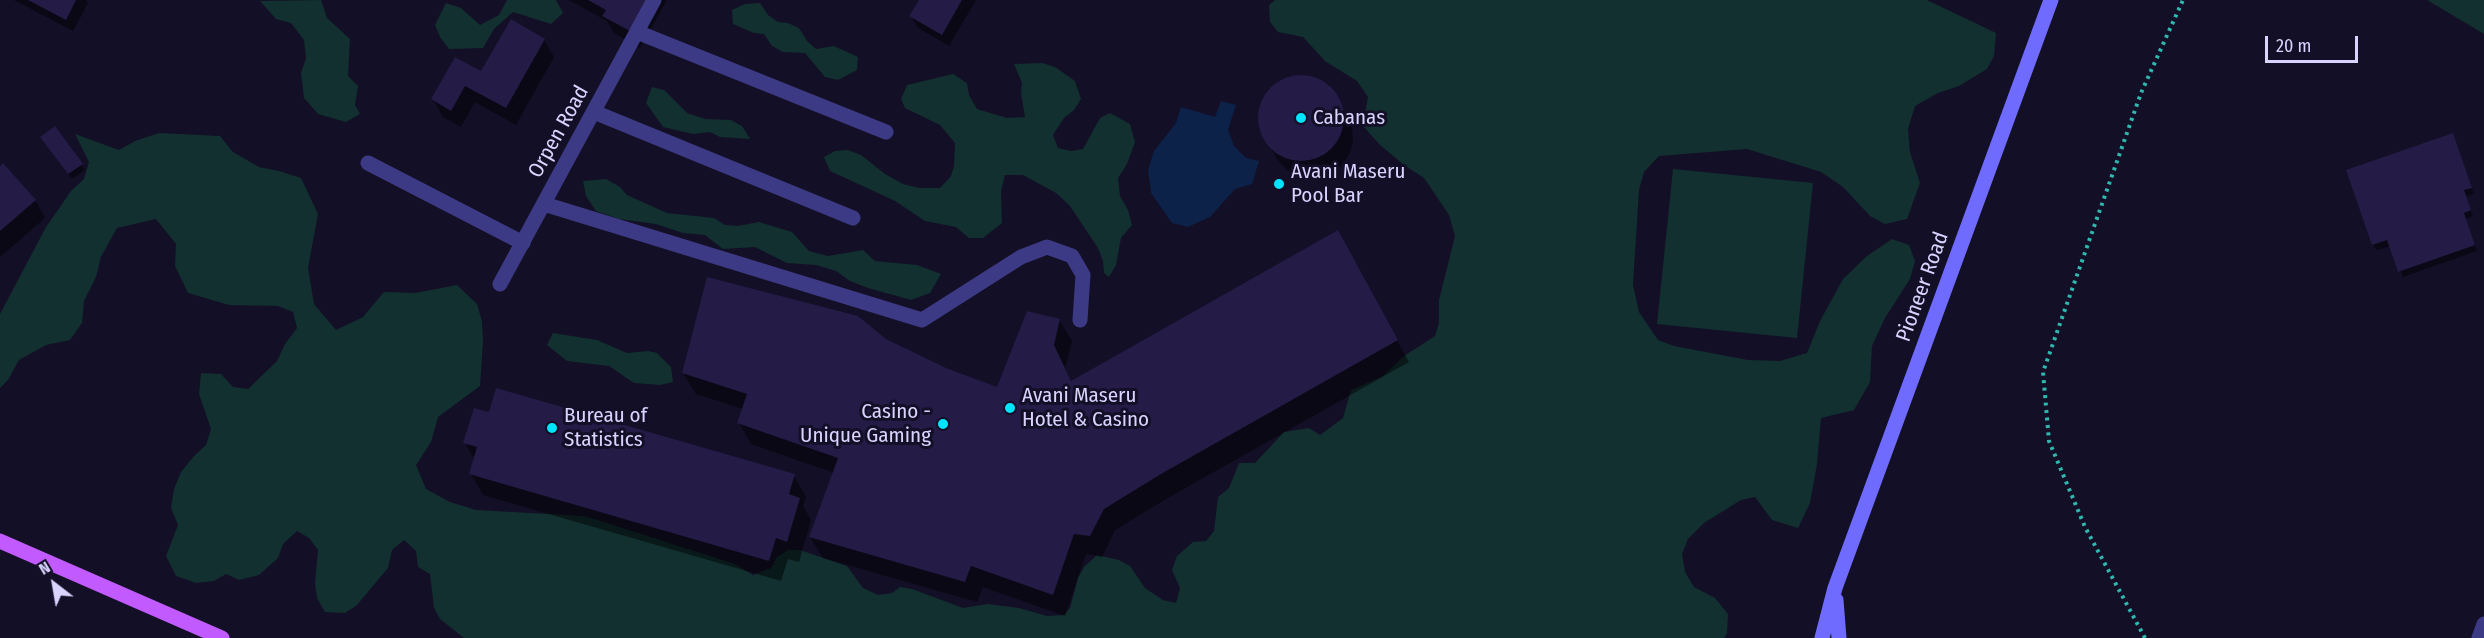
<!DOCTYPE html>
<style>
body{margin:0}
#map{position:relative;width:2484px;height:638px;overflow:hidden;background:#130f26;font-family:"Fira Sans Condensed",sans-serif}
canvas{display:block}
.north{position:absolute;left:24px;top:554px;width:60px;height:60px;-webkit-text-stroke:4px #130f26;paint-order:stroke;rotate:329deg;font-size:16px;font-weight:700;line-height:24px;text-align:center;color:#d9d4ff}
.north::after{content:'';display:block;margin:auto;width:21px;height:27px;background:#d9d4ff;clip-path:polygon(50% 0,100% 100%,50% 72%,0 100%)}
.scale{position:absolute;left:2265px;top:36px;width:93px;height:27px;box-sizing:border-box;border:3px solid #d9d4ff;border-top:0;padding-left:8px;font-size:18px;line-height:21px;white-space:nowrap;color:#d9d4ff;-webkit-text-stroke:4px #130f26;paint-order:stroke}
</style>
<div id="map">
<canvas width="2484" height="638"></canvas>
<div class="north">N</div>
<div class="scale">20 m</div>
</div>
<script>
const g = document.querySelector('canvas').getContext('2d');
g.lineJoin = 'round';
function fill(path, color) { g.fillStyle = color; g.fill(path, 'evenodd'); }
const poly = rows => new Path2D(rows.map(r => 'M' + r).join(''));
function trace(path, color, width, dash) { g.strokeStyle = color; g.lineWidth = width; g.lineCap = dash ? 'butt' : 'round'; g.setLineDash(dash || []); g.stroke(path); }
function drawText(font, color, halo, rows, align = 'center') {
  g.font = font + ' "Fira Sans Condensed",sans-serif'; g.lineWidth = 6; g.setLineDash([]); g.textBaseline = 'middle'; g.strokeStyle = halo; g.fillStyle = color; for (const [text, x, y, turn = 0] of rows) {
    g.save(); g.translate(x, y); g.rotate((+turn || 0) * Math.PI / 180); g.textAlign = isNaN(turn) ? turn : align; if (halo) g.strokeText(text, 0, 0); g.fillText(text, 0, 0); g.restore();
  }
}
const green = poly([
 [321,0,327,18,350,39,348,76,358,86,355,105,360,114,346,122,318,114,304,98,301,73,306,58,304,40,291,23,276,19,260,1],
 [507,0,556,0,563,13,551,24,513,12,494,29,483,48,449,49,440,37,435,25,446,3,461,8,480,25,499,15],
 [1275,0,1927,0,1996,33,1994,56,1987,69,1959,86,1938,93,1915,106,1908,129,1910,152,1920,183,1907,219,1885,224,1870,216,1843,187,1821,172,1747,149,1659,156,1644,172,1639,190,1633,285,1639,312,1658,340,1674,346,1748,360,1780,361,1807,353,1820,321,1843,279,1867,256,1892,239,1909,245,1915,261,1910,279,1885,318,1872,346,1870,382,1854,410,1821,418,1817,464,1810,503,1798,528,1772,520,1755,497,1741,500,1704,523,1688,539,1682,554,1685,572,1694,587,1715,598,1728,614,1727,633,1724,638,464,638,440,619,434,608,430,574,418,567,416,551,404,540,392,550,388,568,357,605,345,613,325,612,317,598,315,583,318,550,309,538,297,531,283,544,278,558,259,575,239,580,226,574,214,581,196,583,176,576,166,556,178,525,171,508,174,489,181,472,194,456,206,445,211,429,199,394,201,373,221,374,233,387,248,389,277,361,285,344,297,328,293,312,278,306,229,305,188,293,175,266,176,244,156,219,117,228,101,257,96,277,84,301,82,323,70,340,46,345,19,360,8,380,0,388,0,314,46,227,71,191,84,179,89,162,75,134,119,150,135,141,159,133,220,136,233,152,259,167,279,171,301,178,318,214,308,268,314,304,336,330,363,317,384,292,415,293,457,285,477,304,482,321,483,341,480,386,438,417,431,442,416,465,426,489,450,502,476,510,585,516,735,564,753,575,771,568,777,557,788,550,800,550,847,566,863,588,878,595,892,593,900,587,912,589,963,608,987,604,1019,608,1047,616,1064,615,1070,608,1078,578,1084,567,1097,555,1119,560,1130,566,1145,588,1163,600,1176,603,1180,588,1172,570,1177,556,1193,542,1206,541,1214,531,1218,497,1229,488,1239,463,1255,463,1284,432,1309,428,1320,435,1343,418,1351,390,1383,376,1404,356,1435,336,1439,323,1439,300,1455,236,1449,215,1424,178,1404,165,1380,145,1363,126,1368,97,1357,81,1325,61,1303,37,1278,32,1270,22,1269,5],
 [2427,0,2484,0,2484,34],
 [760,3,768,15,778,22,788,23,799,28,807,41,816,49,834,46,858,57,857,70,838,80,825,77,805,53,783,52,772,46,764,34,754,33,733,24,732,10,745,4],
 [1042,63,1055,67,1075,81,1081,99,1074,110,1064,118,1053,135,1058,148,1071,151,1083,149,1100,118,1110,113,1130,124,1135,142,1127,164,1118,178,1120,196,1128,210,1132,225,1121,238,1116,265,1109,277,1104,273,1103,261,1098,248,1070,206,1056,193,1023,175,1005,175,1001,191,1002,223,983,238,969,238,956,227,925,221,895,201,830,171,824,157,835,151,848,150,861,155,885,174,903,184,919,188,940,188,951,176,954,166,955,143,940,125,905,108,901,99,907,85,953,74,967,83,969,95,977,109,1007,118,1025,117,1021,93,1022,83,1014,64],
 [652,87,664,90,687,113,705,119,731,120,742,126,750,139,720,137,710,132,693,134,663,127,646,103],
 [1673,169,1813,183,1797,338,1657,324],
 [606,179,620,187,627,195,667,213,714,218,725,225,738,226,759,222,792,232,809,251,828,256,863,250,875,261,917,265,941,274,930,293,911,300,868,288,850,281,836,271,816,265,787,263,755,247,723,249,705,235,683,233,656,224,619,219,596,211,586,196,583,181],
 [553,333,597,340,627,353,648,351,657,353,671,367,673,382,660,385,634,383,609,366,567,361,547,345]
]);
const water = poly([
 [1221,101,1236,105,1228,130,1234,146,1246,158,1259,161,1252,184,1235,189,1210,217,1188,227,1172,223,1151,193,1148,170,1154,151,1176,123,1181,107,1215,117]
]);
const shadow = poly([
 [14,0,86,0,88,3,73,31],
 [569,0,667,0,640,48,614,33,607,21],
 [920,0,976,0,949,46,918,28,911,16],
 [544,40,554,57,516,125,475,102,461,127,443,117,433,99],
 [1299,77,1313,78,1326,85,1336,95,1352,127,1353,141,1349,155,1340,167,1328,175,1314,178,1299,176,1287,170,1277,159,1260,128,1260,113,1264,99,1273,88,1285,80],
 [2453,135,2474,194,2466,196,2473,216,2466,219,2477,251,2403,277,2391,246,2377,250,2373,245,2348,171],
 [46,144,81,164,85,170,72,179],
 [0,168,35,200,45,218,0,257],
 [1349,253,1409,362,1173,495,1115,530,1102,557,1086,554,1065,616,983,587,977,602,823,558,810,537,834,473,751,444,739,423,743,409,696,394,683,373,885,340,945,369,998,388,1059,320,1072,341,1065,368,1072,383],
 [465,443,794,476,806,497,803,506,811,520,799,562,788,559,781,581,483,495,471,474,475,460]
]);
const building = poly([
 [28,0,76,0,66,20],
 [588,0,648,0,630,31,602,16,606,10],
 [919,0,962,0,942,35,909,16],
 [511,19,545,39,506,108,465,86,451,111,431,99,455,57,481,71],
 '1258 118a43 43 0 1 1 86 0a43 43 0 1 1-86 0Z',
 [55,126,83,164,68,174,40,137],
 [2453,133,2472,188,2464,190,2471,210,2464,213,2475,245,2398,272,2387,240,2372,245,2346,170],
 [3,163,36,200,0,231,0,166],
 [1338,230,1398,340,1161,474,1104,509,1090,536,1074,534,1053,595,971,566,965,582,809,537,838,458,737,423,747,394,682,373,707,277,858,316,886,339,946,368,997,387,1027,311,1060,319,1054,345,1071,381],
 [496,388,795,474,789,494,800,498,787,542,776,538,769,561,469,474,477,447,463,443,474,408,489,412]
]);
const path = poly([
 [2145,638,2085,527,2049,441,2043,372,2141,93,2183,0]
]);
const lane = poly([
 [637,32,886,132],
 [594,112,853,218],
 [368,163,523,243],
 [544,204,922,320,1021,257,1047,247,1072,256,1083,275,1080,320],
 [2479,638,2484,624]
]);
const street = poly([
 [500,284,654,0]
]);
const secondary = poly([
 [1836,600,1839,638],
 [1822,638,1835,588,2051,0]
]);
const primary = poly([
 [0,541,222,638]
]);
const markers = [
 [1301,118,6,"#00e5ff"],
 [1279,184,6,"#00e5ff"],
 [1010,408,6,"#00e5ff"],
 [943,424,6,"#00e5ff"],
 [552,428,6,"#00e5ff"]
];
const poiNames = [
 ["Cabanas",1313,118],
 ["Avani Maseru",1291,172],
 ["Pool Bar",1291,196],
 ["Avani Maseru",1022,396],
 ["Hotel & Casino",1022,420],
 ["Casino -",931,412,"right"],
 ["Unique Gaming",931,436,"right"],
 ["Bureau of",564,416],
 ["Statistics",564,440]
];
const streetNames = [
 ["Orpen Road",559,132,-61],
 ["Pioneer Road",1923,287,-70]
];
fill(green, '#12302f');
fill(water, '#0c2248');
fill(shadow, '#0007');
fill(building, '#241b47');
trace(path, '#2fb8b0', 4, [3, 4.5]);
trace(lane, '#3d3a85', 15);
trace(street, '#3d3a85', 15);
trace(secondary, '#6f6bff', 15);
trace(primary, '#c25bff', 15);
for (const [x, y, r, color] of markers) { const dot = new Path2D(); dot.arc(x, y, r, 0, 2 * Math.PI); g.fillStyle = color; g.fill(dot); trace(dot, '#130f26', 2); }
drawText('21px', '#d9d4ff', '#130f26', poiNames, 'left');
drawText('21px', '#d9d4ff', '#130f26', streetNames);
</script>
